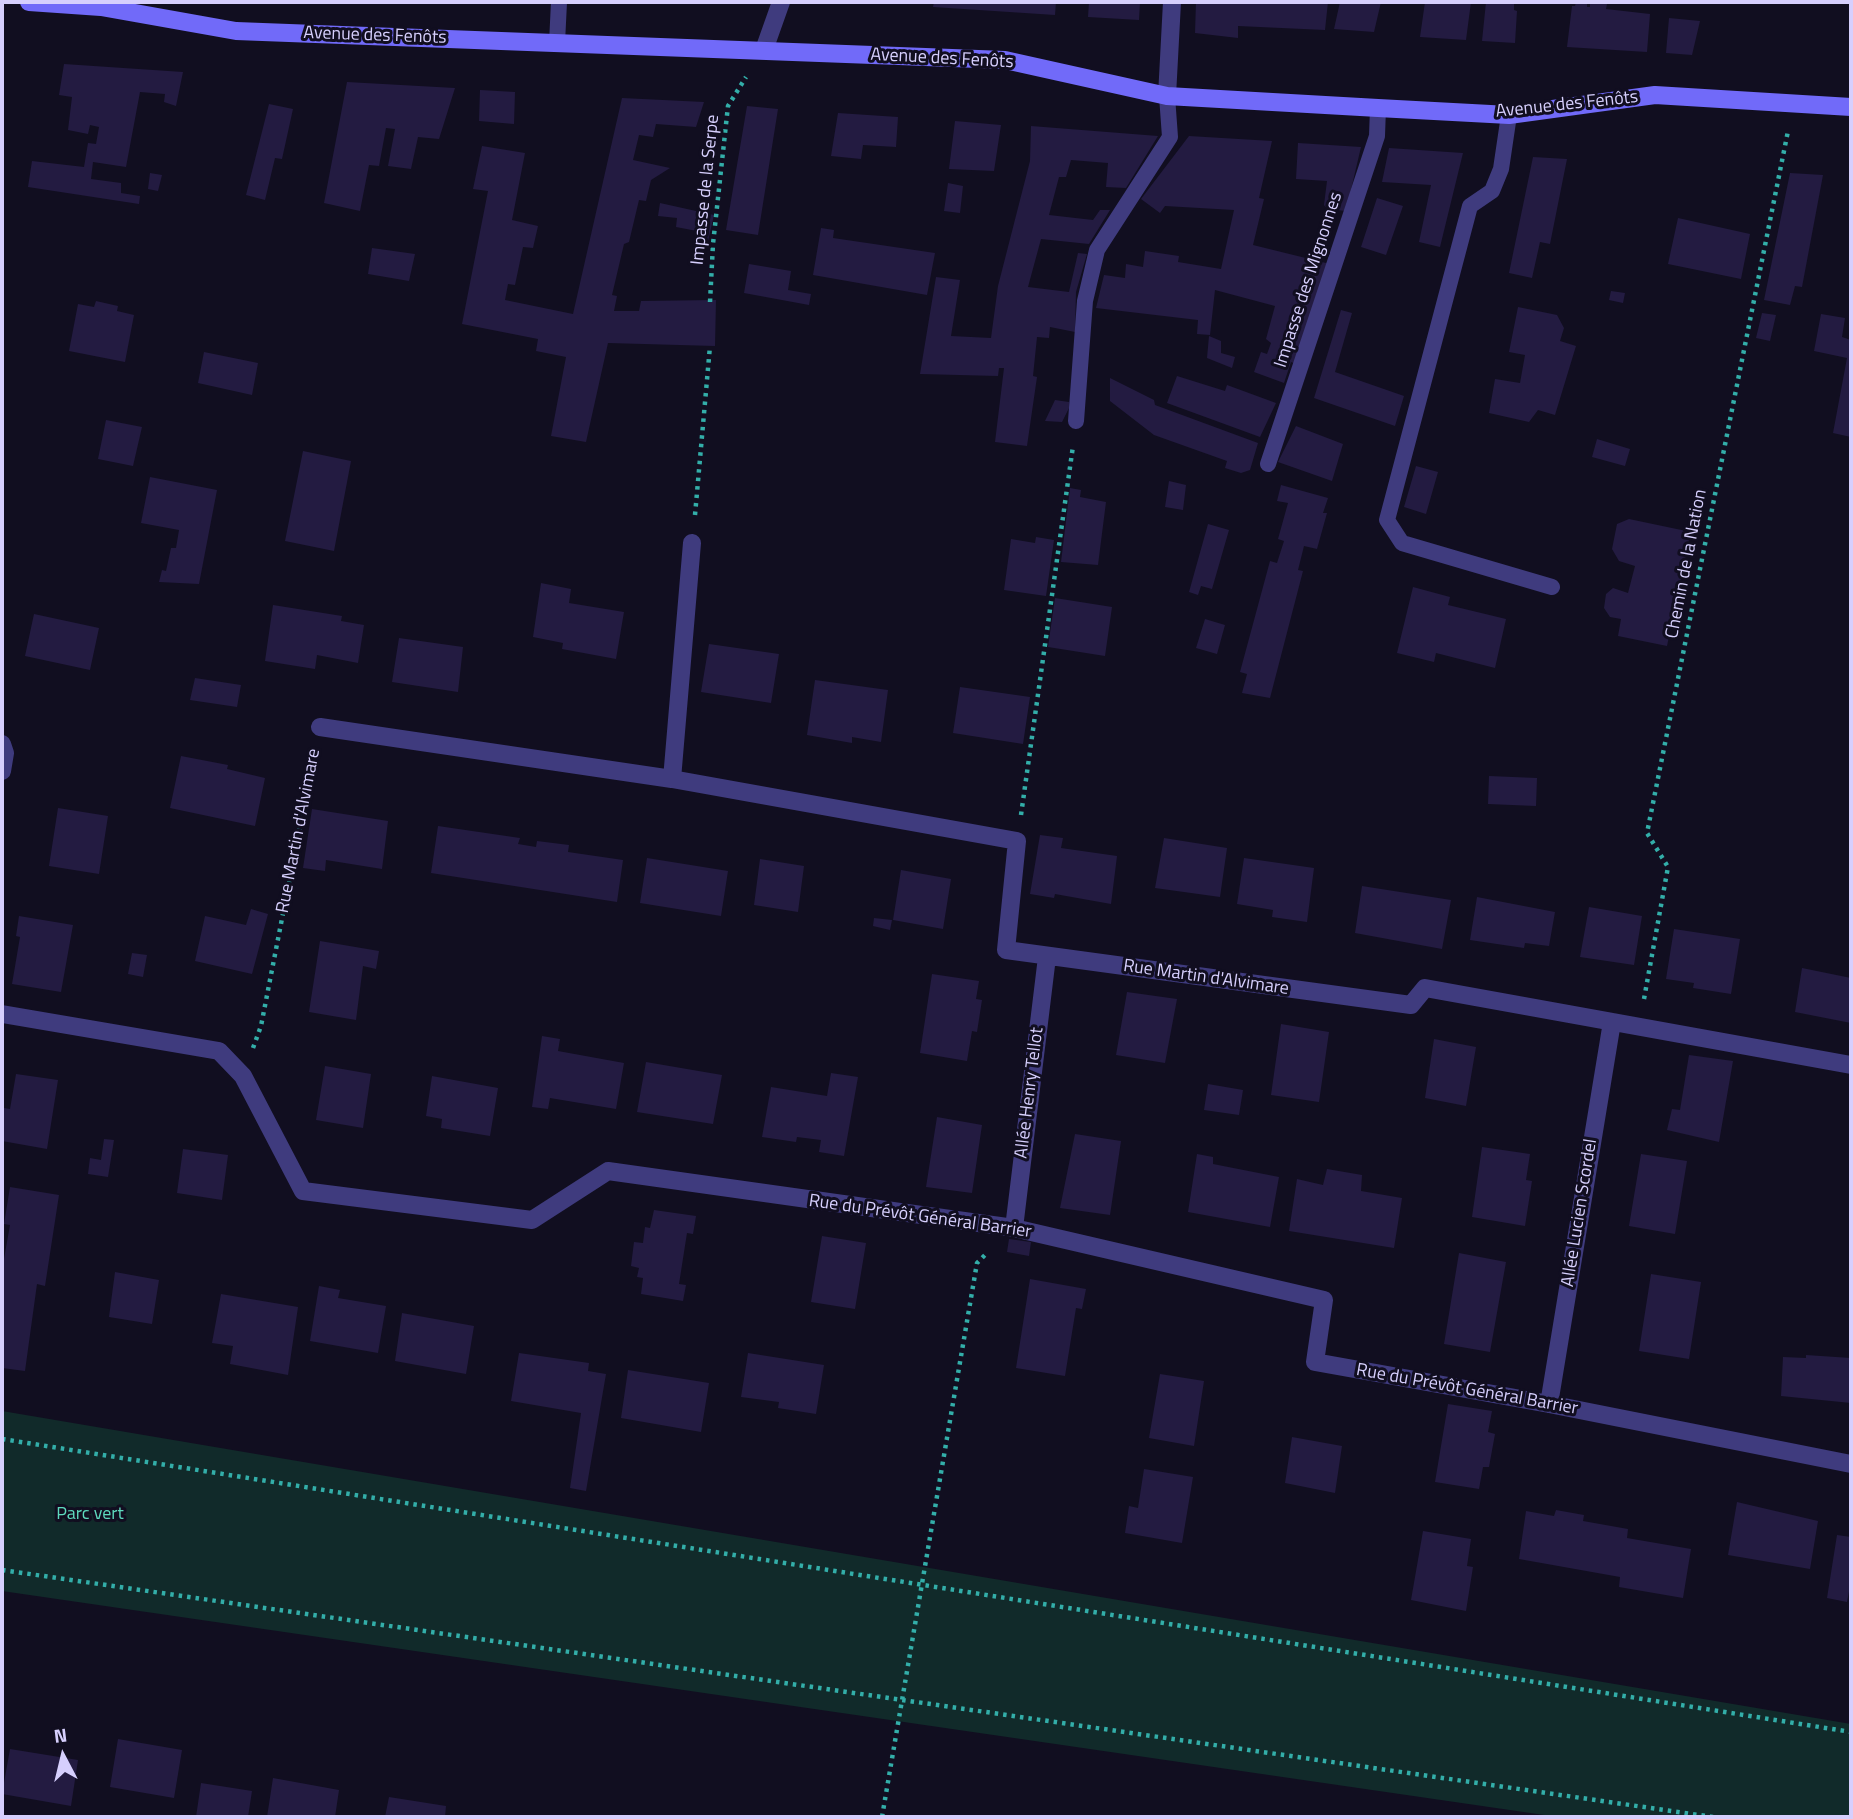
<!DOCTYPE html>
<meta charset="utf-8">
<style>
body{margin:0}
#map{position:relative;width:1853px;height:1819px;overflow:hidden;background:#110e20;font-family:"Titillium Web",sans-serif}
canvas{display:block}
.frame{position:absolute;inset:0;border:4px solid #d6cffd;pointer-events:none}
.north{position:absolute;left:28px;top:1721px;width:70px;height:70px;-webkit-text-stroke:5px #110e20;paint-order:stroke;rotate:353deg;font-size:19px;font-weight:700;line-height:28px;text-align:center;color:#d6cffd}
.north::after{content:'';display:block;margin:auto;width:24px;height:32px;background:#d6cffd;clip-path:polygon(50% 0,100% 100%,50% 72%,0 100%)}
</style>
<div id="map">
<canvas width="1853" height="1819"></canvas>
<div class="frame"></div>
<div class="north">N</div>
</div>
<script>
const g = document.querySelector('canvas').getContext('2d');
g.lineJoin = 'round';
function fill(path, color) { g.fillStyle = color; g.fill(path, 'evenodd'); }
const poly = rows => new Path2D(rows.map(r => 'M' + r).join(''));
function trace(path, color, width, dash) { g.strokeStyle = color; g.lineWidth = width; g.lineCap = dash ? 'butt' : 'round'; g.setLineDash(dash || []); g.stroke(path); }
function drawText(font, color, halo, rows, align = 'center') {
  g.font = font + ' "Titillium Web",sans-serif'; g.lineWidth = 6; g.setLineDash([]); g.textBaseline = 'middle'; g.strokeStyle = halo; g.fillStyle = color; for (const [text, x, y, turn = 0] of rows) {
    g.save(); g.translate(x, y); g.rotate((+turn || 0) * Math.PI / 180); g.textAlign = isNaN(turn) ? turn : align; if (halo) g.strokeText(text, 0, 0); g.fillText(text, 0, 0); g.restore();
  }
}
const green = poly([
 [2,1411,1851,1724,1851,1817,1558,1817,2,1591]
]);
const building = poly([
 [934,2,1056,2,1055,15,933,7],
 [1089,2,1140,2,1139,20,1088,17],
 [1196,2,1328,2,1325,30,1238,26,1238,38,1195,33],
 [1340,2,1381,2,1374,32,1334,29],
 [1425,2,1471,2,1466,40,1420,37],
 [1486,2,1514,2,1514,10,1517,11,1515,43,1482,41],
 [1576,2,1587,2,1587,7,1590,7,1590,2,1607,4,1606,9,1650,14,1647,52,1567,47,1572,6,1575,6],
 [1669,18,1700,21,1692,55,1666,53],
 [64,64,183,72,176,106,164,102,165,94,140,92,126,167,93,162,91,179,121,183,121,193,140,196,139,204,28,187,32,161,84,167,88,143,96,144,99,127,90,125,88,134,68,130,72,97,59,95],
 [347,82,455,88,439,139,418,137,411,169,388,166,395,129,386,128,379,166,369,165,360,211,324,203],
 [480,90,515,92,514,124,479,121],
 [622,98,704,102,696,127,656,124,653,137,639,135,633,160,670,168,651,180,646,201,639,200,629,242,624,244,612,295,617,296,614,311,639,311,641,301,716,300,715,346,608,343,586,442,551,436,566,357,536,351,538,339,462,324,488,191,473,189,482,146,525,153,512,220,538,226,533,248,523,247,515,285,508,284,505,300,573,314],
 [269,104,293,109,282,159,275,158,265,200,246,195],
 [747,106,778,109,758,235,726,230],
 [838,113,898,117,896,147,863,145,861,159,831,156],
 [955,121,1001,125,994,171,949,169],
 [1031,126,1158,136,1126,188,1106,187,1108,163,1071,160,1066,177,1059,177,1049,215,1093,220,1100,210,1110,210,1089,244,1041,239,1028,287,1069,292,1078,253,1087,254,1076,292,1075,332,1050,327,1049,338,1037,337,1033,376,1037,377,1027,446,995,442,1004,368,999,368,998,376,920,374,936,277,960,280,951,336,991,338,998,286,1030,161],
 [1189,136,1272,141,1259,198,1264,199,1253,245,1330,264,1296,364,1291,362,1284,383,1254,372,1261,352,1267,354,1271,343,1266,339,1275,306,1215,290,1210,335,1197,334,1198,320,1096,308,1104,275,1125,278,1126,264,1143,267,1145,251,1179,256,1178,262,1221,269,1234,210,1165,206,1160,213,1141,199],
 [1298,143,1361,147,1346,211,1327,209,1324,205,1327,181,1296,179],
 [1389,148,1463,153,1440,247,1419,242,1431,185,1382,182],
 [1533,157,1567,159,1550,244,1540,242,1532,278,1509,273],
 [150,173,162,175,158,191,148,189],
 [1790,173,1823,175,1802,287,1795,286,1790,305,1764,300],
 [948,183,963,186,960,213,944,211],
 [1377,198,1403,206,1386,255,1361,247],
 [660,203,714,215,706,250,694,247,697,231,676,227,677,218,658,216],
 [1678,218,1750,234,1741,279,1668,264],
 [821,228,834,230,833,238,935,253,927,295,813,275],
 [372,248,415,254,409,281,368,274],
 [749,264,791,271,788,290,811,294,809,305,744,293],
 [1611,291,1625,293,1623,303,1609,300],
 [96,301,118,306,117,311,134,315,125,362,69,351,78,304,94,307],
 [1518,307,1557,315,1564,328,1560,341,1576,346,1555,415,1538,410,1529,422,1489,413,1495,379,1520,383,1525,355,1509,352],
 [1341,310,1352,313,1335,372,1404,396,1395,426,1314,398],
 [1762,313,1776,315,1770,341,1756,338],
 [1821,314,1845,318,1842,337,1851,340,1851,437,1833,433,1847,358,1814,351],
 [1209,336,1221,341,1221,353,1235,357,1232,368,1207,358],
 [204,352,258,363,252,395,198,383],
 [1177,376,1225,391,1227,385,1276,403,1260,437,1167,403],
 [1110,378,1154,400,1155,405,1258,443,1250,470,1241,473,1225,468,1227,461,1154,435,1110,401],
 [1055,400,1069,402,1069,408,1062,422,1045,421],
 [106,420,142,427,133,466,98,459],
 [1296,426,1343,444,1332,481,1278,462],
 [1597,439,1630,449,1625,466,1592,457],
 [303,451,351,461,334,551,285,541],
 [1416,466,1438,472,1426,514,1404,507],
 [150,477,217,490,199,584,159,582,162,570,166,571,171,548,176,548,179,530,141,523],
 [1169,481,1186,485,1183,510,1165,507],
 [1281,485,1328,498,1323,513,1327,513,1317,549,1304,546,1298,570,1303,571,1270,698,1242,693,1247,674,1240,672,1270,561,1277,563,1284,541,1278,539,1288,503,1277,501],
 [1070,488,1081,490,1080,497,1106,502,1098,565,1061,562],
 [1629,519,1691,532,1667,646,1618,636,1621,619,1610,617,1604,608,1606,594,1613,588,1628,593,1635,566,1619,561,1612,549,1617,524],
 [1208,524,1229,530,1212,589,1201,586,1198,595,1189,592],
 [1036,537,1054,540,1046,596,1004,590,1011,539,1035,543],
 [541,583,571,589,569,603,624,612,616,659,562,649,563,643,533,637],
 [1413,587,1450,597,1448,605,1506,619,1495,668,1436,653,1434,662,1397,653],
 [1055,598,1112,607,1105,656,1048,647],
 [273,605,342,616,341,621,364,625,358,663,317,655,315,669,265,661],
 [34,614,99,628,90,670,25,656],
 [1205,619,1225,625,1217,654,1196,648],
 [399,638,463,647,458,692,392,682],
 [709,644,779,654,771,703,701,692],
 [195,678,241,685,237,707,190,700],
 [815,680,888,690,881,742,852,737,852,743,807,735],
 [960,687,1030,697,1023,744,953,733],
 [181,756,228,765,227,769,265,778,255,826,170,808],
 [1489,776,1537,778,1536,806,1488,804],
 [58,808,108,816,99,874,49,866],
 [312,809,388,821,382,869,326,860,325,871,303,868],
 [438,826,520,838,518,844,536,847,537,841,569,845,568,852,623,860,617,902,431,873],
 [1040,835,1063,838,1061,848,1117,856,1111,904,1055,894,1054,898,1030,894],
 [1164,838,1227,848,1220,897,1155,888],
 [647,858,728,871,721,916,640,903],
 [1244,858,1314,868,1307,922,1272,917,1273,910,1237,904],
 [760,859,804,866,798,912,754,905],
 [901,870,951,879,943,929,893,920],
 [1362,886,1451,900,1442,949,1355,933],
 [1477,897,1555,912,1549,946,1525,943,1524,948,1470,940],
 [1589,907,1642,916,1634,965,1580,957],
 [251,909,268,914,252,974,195,961,205,916,246,925],
 [19,916,73,925,61,992,12,984,20,937,16,936],
 [874,918,892,920,890,930,873,926],
 [1674,929,1740,939,1731,994,1693,988,1694,983,1666,979],
 [320,941,379,951,376,969,363,966,356,1020,309,1012],
 [132,953,147,955,143,977,128,974],
 [1802,968,1851,978,1851,1023,1795,1012],
 [932,974,979,981,976,999,982,1000,977,1032,972,1031,967,1061,920,1053],
 [1127,992,1177,999,1165,1063,1116,1055],
 [1281,1024,1329,1032,1319,1102,1271,1095],
 [542,1036,560,1039,558,1051,624,1063,616,1109,550,1098,548,1109,532,1107],
 [1434,1039,1476,1047,1466,1106,1425,1098],
 [1689,1055,1733,1061,1719,1142,1667,1130,1672,1109,1680,1110],
 [646,1062,722,1075,713,1124,637,1112],
 [325,1066,371,1074,363,1128,316,1120],
 [831,1073,858,1077,844,1156,819,1152,821,1140,797,1137,796,1142,762,1137,771,1087,827,1096],
 [16,1074,58,1080,47,1149,2,1141,4,1108,10,1109],
 [432,1076,498,1088,490,1136,441,1128,442,1119,426,1116],
 [1208,1084,1243,1090,1239,1115,1204,1110],
 [937,1117,982,1125,972,1193,926,1187],
 [1075,1134,1121,1141,1110,1215,1060,1208],
 [104,1139,114,1140,108,1177,88,1174,90,1158,101,1160],
 [1482,1147,1530,1154,1526,1180,1532,1181,1525,1226,1472,1217],
 [183,1149,228,1155,222,1200,177,1193],
 [1197,1154,1213,1157,1213,1164,1279,1177,1270,1227,1188,1212],
 [1641,1154,1687,1161,1675,1234,1629,1226],
 [1327,1169,1362,1175,1361,1191,1402,1198,1394,1248,1289,1231,1297,1179,1323,1185],
 [10,1187,59,1195,45,1286,37,1284,25,1371,2,1368,2,1270,10,1225,4,1224],
 [654,1210,696,1216,693,1234,687,1233,679,1284,686,1285,683,1301,641,1294,643,1278,637,1277,639,1268,631,1266,634,1242,643,1243,645,1227,650,1228],
 [822,1236,866,1243,855,1309,811,1302],
 [1009,1239,1031,1242,1029,1256,1007,1252],
 [1459,1253,1506,1262,1490,1352,1444,1344],
 [115,1272,159,1280,152,1324,109,1317],
 [1651,1274,1701,1282,1689,1359,1639,1351],
 [1030,1279,1086,1289,1082,1309,1076,1308,1065,1376,1016,1368],
 [319,1286,340,1290,338,1298,386,1306,378,1353,310,1341],
 [221,1294,298,1307,288,1375,230,1364,233,1346,212,1343],
 [402,1313,474,1326,466,1374,395,1361],
 [519,1353,589,1363,588,1371,606,1374,586,1491,570,1488,581,1413,511,1401],
 [748,1353,824,1365,816,1414,778,1408,779,1402,741,1397],
 [1806,1355,1851,1358,1851,1403,1781,1396,1783,1357,1806,1358],
 [628,1370,709,1383,701,1432,621,1418],
 [1160,1374,1204,1381,1194,1446,1149,1438],
 [1448,1404,1492,1411,1488,1432,1495,1434,1489,1467,1483,1467,1479,1489,1435,1482],
 [1292,1437,1342,1446,1335,1493,1285,1483],
 [1144,1469,1193,1477,1182,1543,1125,1533,1129,1506,1138,1508],
 [1737,1502,1818,1521,1810,1569,1728,1555],
 [1556,1510,1584,1515,1583,1521,1628,1529,1627,1538,1691,1549,1683,1598,1619,1587,1620,1577,1519,1559,1526,1511,1554,1516],
 [1423,1531,1471,1539,1467,1566,1473,1567,1466,1611,1411,1600],
 [1837,1535,1851,1537,1851,1581,1847,1602,1827,1598],
 [118,1739,182,1750,174,1798,110,1787],
 [10,1749,78,1760,71,1806,2,1794],
 [273,1778,339,1790,335,1817,267,1817],
 [201,1783,252,1791,248,1817,196,1817],
 [389,1797,446,1806,445,1817,385,1817]
]);
const path = poly([
 [710,302,713,244,728,106,746,77],
 [695,515,710,346],
 [1021,815,1073,446],
 [1644,999,1668,867,1647,833,1788,131],
 [253,1048,261,1026,314,755],
 [2,1439,1851,1732],
 [2,1570,1713,1817],
 [882,1817,977,1263,987,1253]
]);
const service = poly([
 [557,43,559,2],
 [1509,115,1501,169,1492,191,1470,206,1387,520,1402,543,1552,587],
 [1076,421,1085,301,1097,250,1170,137,1167,96],
 [1268,464,1377,136,1378,108]
]);
const minor = poly([
 [764,50,781,2],
 [1167,96,1172,2],
 [320,727,672,779,1017,841,1006,950,1411,1005,1425,988,1851,1065],
 [2,744,5,753,2,771],
 [672,779,692,543],
 [2,1014,219,1051,243,1076,303,1191,532,1220,608,1171,1014,1228,1324,1300,1315,1362,1549,1404,1851,1464],
 [1014,1228,1047,957],
 [1549,1404,1612,1022]
]);
const secondary = poly([
 [29,2,101,7,236,31,1005,60,1167,96,1378,108,1509,115,1655,95,1851,107]
]);
const streetNames = [
 ["Avenue des Fenôts",375,36,2],
 ["Avenue des Fenôts",942,59,3],
 ["Avenue des Fenôts",1567,105,-6],
 ["Impasse de la Serpe",706,190,-84],
 ["Impasse des Mignonnes",1309,280,-72],
 ["Chemin de la Nation",1687,564,-79],
 ["Rue Martin d'Alvimare",299,831,-79],
 ["Rue Martin d'Alvimare",1206,978,8],
 ["Allée Henry Tellot",1030,1093,-83],
 ["Allée Lucien Scordel",1580,1213,-81],
 ["Rue du Prévôt Général Barrier",920,1217,8],
 ["Rue du Prévôt Général Barrier",1467,1390,10]
];
const parkNames = [
 ["Parc vert",90,1515]
];
fill(green, '#112a2a');
fill(building, '#231b41');
trace(path, '#33aea9', 4.5, [3.5, 5]);
trace(service, '#3f3b7e', 16);
trace(minor, '#3f3b7e', 18);
trace(secondary, '#716af9', 18);
drawText('18px', '#d6cffd', '#110e20', streetNames);
drawText('18px', '#5edabe', '#110e20', parkNames);
</script>
